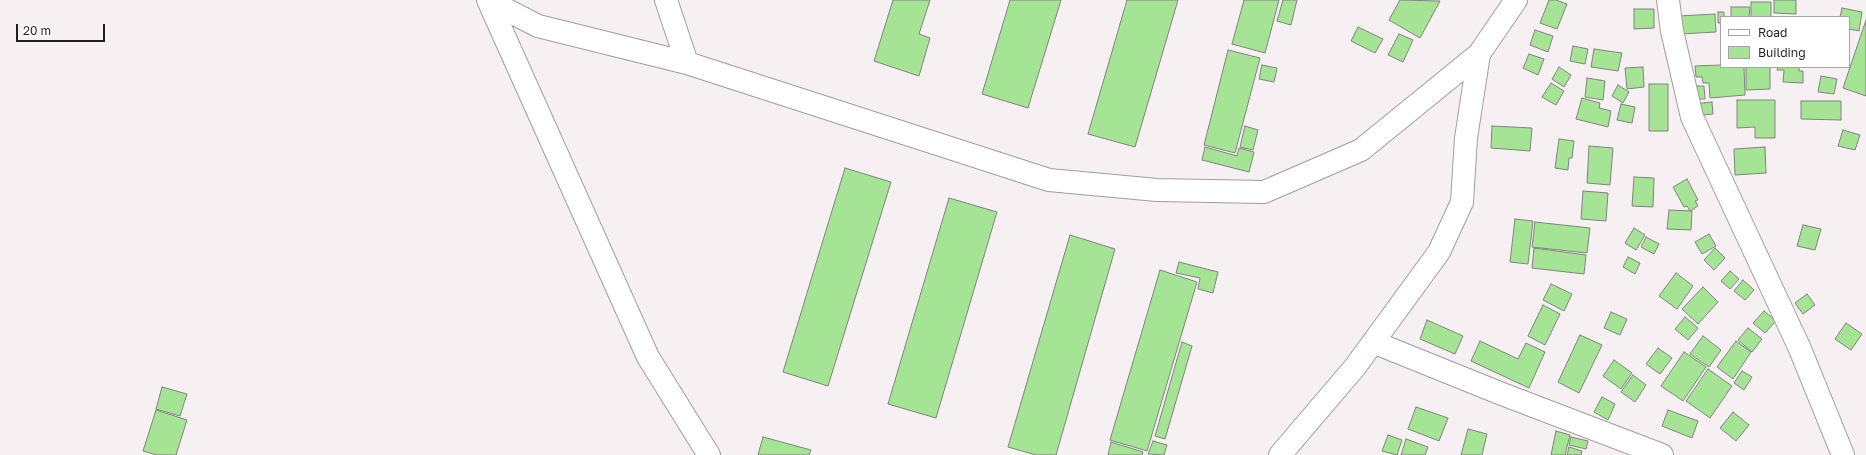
<!DOCTYPE html>
<style>
body{margin:0}
#map{position:relative;width:1866px;height:455px;overflow:hidden;background:#f7f0f2;font-family:"Golos Text",sans-serif}
canvas{display:block}
.legend{position:absolute;left:1720px;top:16px;width:130px;height:52px;box-sizing:border-box;background:#fff;border:1px solid #a6a5a5;margin:0;padding:5px 7px;list-style:none;font-size:12px;color:#211f1f}
.legend li{display:flex;align-items:center;gap:8px;height:20px}
.legend b{width:20px;border:1px solid #a6a5a5}
.scale{position:absolute;left:16px;top:24px;width:89px;height:18px;box-sizing:border-box;border:2px solid #211f1f;border-top:0;padding-left:5px;font-size:12px;line-height:14px;white-space:nowrap;color:#211f1f;-webkit-text-stroke:3px #fff;paint-order:stroke}
</style>
<div id="map">
<canvas width="1866" height="455"></canvas>
<ul class="legend">
<li><b style="height:5px;background:#fff"></b>Road</li>
<li><b style="height:11px;background:#a4e494"></b>Building</li>
</ul>
<div class="scale">20 m</div>
</div>
<script>
const g = document.querySelector('canvas').getContext('2d');
g.lineJoin = 'round';
function fill(path, color) { g.fillStyle = color; g.fill(path, 'evenodd'); }
const poly = rows => new Path2D(rows.map(r => 'M' + r).join(''));
function trace(path, color, width, dash) { g.strokeStyle = color; g.lineWidth = width; g.lineCap = dash ? 'butt' : 'round'; g.setLineDash(dash || []); g.stroke(path); }
const building = poly([
 [893,0,930,0,919,34,930,38,919,76,874,61,893,0],
 [1010,0,1061,0,1028,108,982,94,1010,0],
 [1127,0,1178,0,1135,147,1088,134,1127,0],
 [1244,0,1279,0,1265,53,1232,44,1244,0],
 [1283,0,1297,0,1291,25,1277,21,1283,0],
 [1400,0,1440,1,1420,38,1389,20,1400,0],
 [1549,0,1556,0,1567,4,1557,29,1540,23,1549,0],
 [1774,0,1796,0,1796,14,1774,13,1774,0],
 [1751,2,1771,2,1771,17,1751,17,1751,2],
 [1731,7,1750,7,1749,17,1731,17,1731,7],
 [1842,8,1862,12,1859,31,1849,29,1849,17,1840,17,1842,8],
 [1634,9,1654,9,1654,28,1634,29,1634,9],
 [1718,12,1724,12,1724,17,1721,17,1721,23,1718,23,1718,12],
 [1715,14,1716,32,1680,34,1679,16,1715,14],
 [1866,20,1866,96,1843,88,1866,20],
 [1358,27,1383,39,1375,53,1351,41,1358,27],
 [1535,30,1553,36,1548,52,1530,45,1535,30],
 [1399,34,1413,40,1403,62,1388,55,1399,34],
 [1573,46,1588,49,1585,64,1570,61,1573,46],
 [1594,49,1622,53,1618,71,1591,67,1594,49],
 [1228,50,1260,58,1235,153,1204,145,1228,50],
 [1529,54,1544,59,1538,75,1523,68,1529,54],
 [1262,65,1277,68,1274,82,1259,79,1262,65],
 [1721,65,1721,67,1744,67,1745,95,1710,98,1709,83,1703,83,1702,77,1696,77,1695,66,1721,65],
 [1559,67,1571,75,1564,87,1552,79,1559,67],
 [1643,67,1644,87,1627,89,1625,68,1643,67],
 [1746,67,1770,67,1770,89,1746,90,1746,67],
 [1778,67,1799,67,1799,71,1803,71,1803,83,1783,82,1784,70,1777,70,1778,67],
 [1821,76,1837,79,1834,94,1818,92,1821,76],
 [1587,78,1605,81,1603,100,1585,97,1587,78],
 [1551,83,1564,91,1556,105,1542,97,1551,83],
 [1649,84,1668,84,1668,131,1649,131,1649,84],
 [1618,85,1629,92,1623,103,1612,96,1618,85],
 [1692,86,1704,86,1705,99,1693,99,1692,86],
 [1582,98,1600,103,1599,108,1611,111,1608,127,1576,119,1582,98],
 [1737,100,1775,100,1775,138,1755,138,1755,127,1737,128,1737,100],
 [1801,101,1841,101,1841,120,1801,119,1801,101],
 [1712,102,1713,114,1695,116,1694,104,1712,102],
 [1621,104,1635,107,1632,123,1617,120,1621,104],
 [1245,126,1258,130,1253,150,1240,147,1245,126],
 [1492,126,1532,128,1530,151,1491,148,1492,126],
 [1843,130,1860,135,1855,150,1838,146,1843,130],
 [1559,139,1574,141,1572,158,1569,158,1568,170,1555,168,1559,139],
 [1589,146,1613,148,1610,185,1587,183,1589,146],
 [1205,147,1237,156,1239,148,1254,152,1249,172,1202,160,1205,147],
 [1765,147,1766,173,1735,175,1734,149,1765,147],
 [845,168,891,182,828,386,783,372,845,168],
 [1634,177,1654,178,1653,207,1632,206,1634,177],
 [1687,179,1698,200,1695,201,1698,206,1690,211,1687,206,1684,207,1673,187,1687,179],
 [1583,191,1608,193,1606,221,1581,219,1583,191],
 [949,198,997,212,936,418,888,404,949,198],
 [1669,210,1692,211,1691,230,1667,229,1669,210],
 [1515,219,1533,221,1528,264,1510,262,1515,219],
 [1535,222,1590,228,1587,253,1532,247,1535,222],
 [1803,225,1821,229,1815,250,1797,246,1803,225],
 [1634,228,1645,235,1636,250,1625,243,1634,228],
 [1709,234,1716,246,1702,254,1695,242,1709,234],
 [1070,235,1115,249,1056,455,1036,455,1008,447,1070,235],
 [1646,237,1659,244,1654,254,1641,247,1646,237],
 [1534,248,1586,255,1584,274,1532,268,1534,248],
 [1715,248,1725,258,1714,270,1704,260,1715,248],
 [1628,257,1640,263,1635,274,1623,267,1628,257],
 [1179,262,1218,272,1213,293,1198,289,1200,278,1176,273,1179,262],
 [1160,270,1197,282,1147,451,1110,440,1160,270],
 [1730,271,1739,279,1730,289,1721,281,1730,271],
 [1676,273,1693,286,1677,309,1659,296,1676,273],
 [1743,280,1754,290,1745,300,1734,291,1743,280],
 [1551,284,1572,294,1564,311,1543,300,1551,284],
 [1703,287,1718,302,1698,324,1682,309,1703,287],
 [1807,294,1815,305,1803,314,1795,303,1807,294],
 [1543,305,1560,314,1545,345,1528,336,1543,305],
 [1764,311,1776,321,1765,333,1753,323,1764,311],
 [1611,312,1627,319,1620,335,1604,328,1611,312],
 [1685,317,1698,328,1688,340,1675,329,1685,317],
 [1427,320,1463,336,1455,354,1420,339,1427,320],
 [1846,323,1862,334,1851,350,1835,339,1846,323],
 [1748,328,1762,339,1752,352,1738,340,1748,328],
 [1580,335,1602,345,1579,393,1558,382,1580,335],
 [1703,336,1721,350,1709,367,1690,354,1703,336],
 [1480,341,1518,359,1526,343,1545,352,1529,388,1471,361,1480,341],
 [1736,341,1751,352,1733,379,1717,367,1736,341],
 [1182,342,1192,346,1165,439,1155,436,1182,342],
 [1658,348,1672,358,1660,374,1646,364,1658,348],
 [1684,352,1706,367,1683,401,1661,386,1684,352],
 [1614,360,1632,373,1621,389,1603,376,1614,360],
 [1708,369,1732,386,1710,418,1686,401,1708,369],
 [1742,371,1752,377,1744,390,1734,383,1742,371],
 [1633,375,1646,385,1635,402,1621,392,1633,375],
 [162,387,187,394,180,416,156,409,162,387],
 [1602,397,1615,404,1608,420,1594,412,1602,397],
 [1416,407,1448,418,1439,441,1408,429,1416,407],
 [156,410,187,420,176,455,157,455,143,451,156,410],
 [1668,410,1698,421,1692,438,1662,426,1668,410],
 [1733,412,1749,425,1736,441,1720,428,1733,412],
 [1468,429,1487,434,1482,455,1461,455,1468,429],
 [1556,431,1570,435,1565,455,1551,455,1556,431],
 [1388,435,1402,440,1397,455,1382,451,1388,435],
 [763,437,811,450,809,455,758,455,763,437],
 [1571,437,1588,441,1586,449,1569,445,1571,437],
 [1406,439,1428,447,1425,455,1401,455,1406,439],
 [1153,441,1167,445,1164,455,1148,454,1153,441],
 [1111,442,1143,452,1142,455,1108,455,1111,442],
 [1569,447,1582,451,1581,455,1567,455,1569,447]
]);
const minor = poly([
 [488,0,648,357,709,455],
 [494,0,507,10,538,26,687,63,1049,180,1157,190,1264,192,1361,150,1479,54],
 [666,0,687,63],
 [1668,0,1672,31,1692,117,1800,349,1843,455],
 [1373,342,1502,394,1662,455],
 [1280,455,1355,367,1439,252,1462,202,1466,138,1479,54,1516,0]
]);
fill(building, '#a4e494');
trace(building, '#80837f', 1);
trace(minor, '#a39c9e', 24);
trace(minor, '#fff', 22);
</script>
